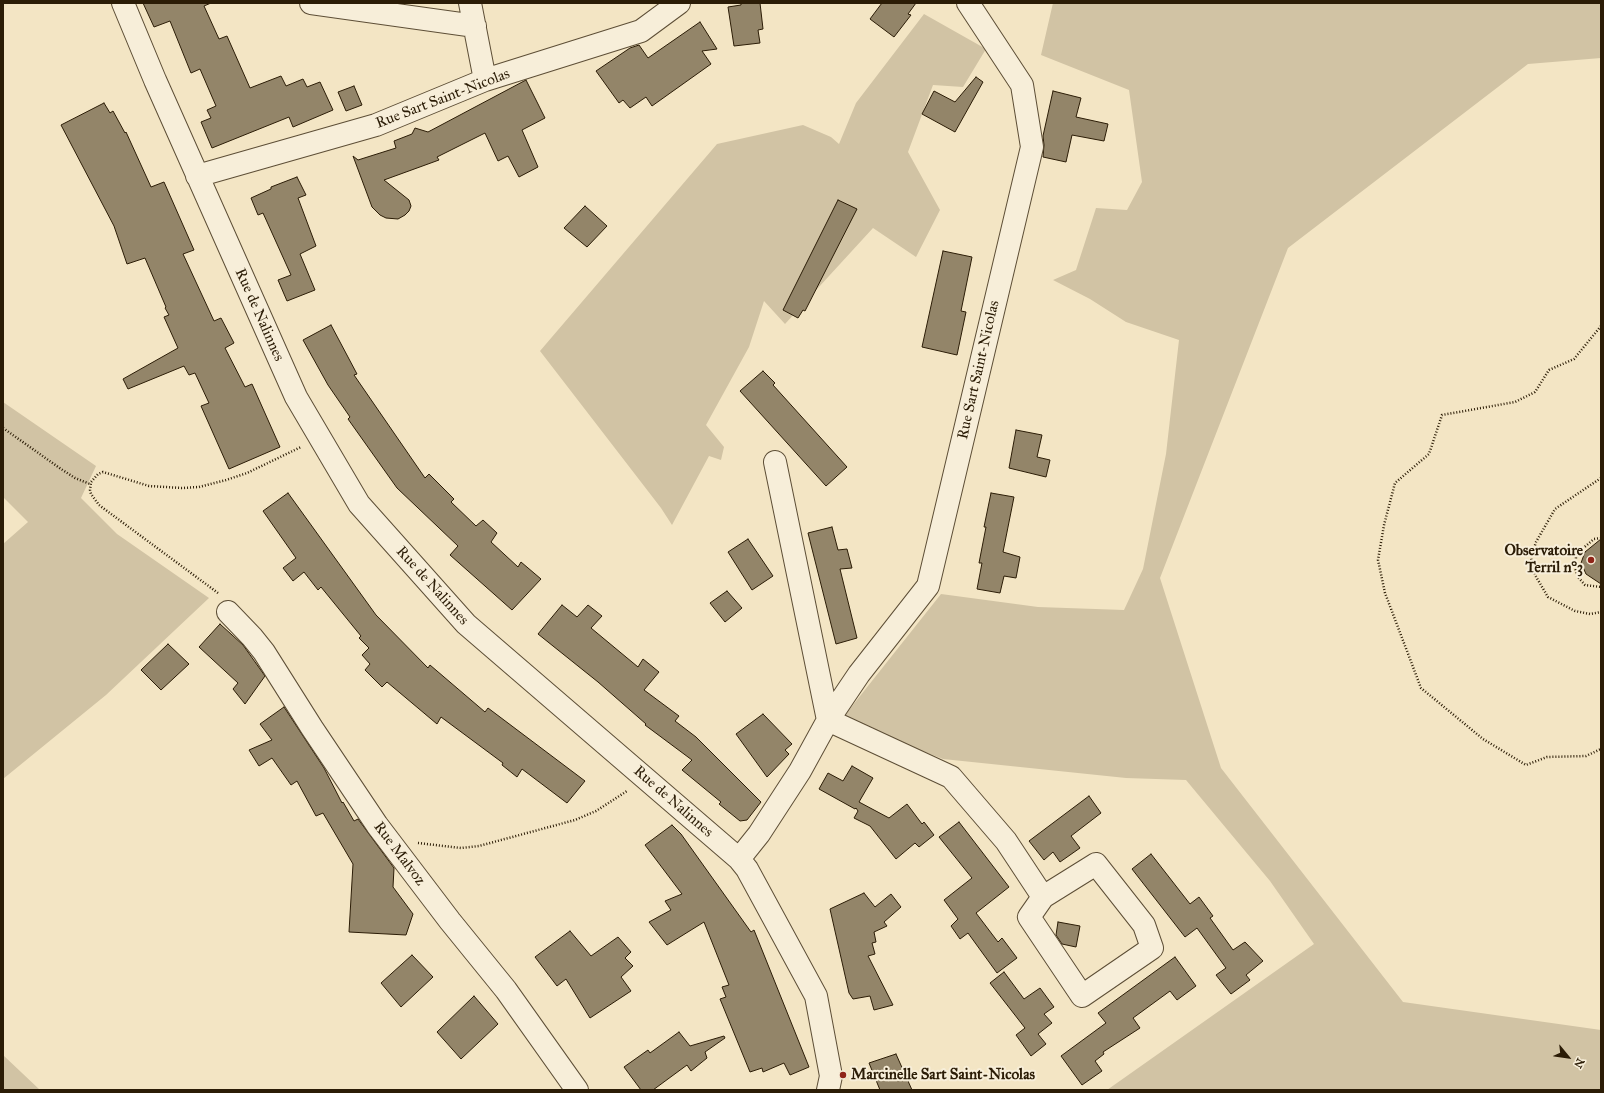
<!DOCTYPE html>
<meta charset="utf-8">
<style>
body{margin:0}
#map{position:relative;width:1604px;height:1093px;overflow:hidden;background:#f3e5c4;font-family:"IM FELL Great Primer",serif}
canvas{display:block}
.frame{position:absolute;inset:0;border:4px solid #2b1c06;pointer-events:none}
.north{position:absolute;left:1548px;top:1037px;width:40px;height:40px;-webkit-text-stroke:3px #f7eed9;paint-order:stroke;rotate:119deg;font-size:11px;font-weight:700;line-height:16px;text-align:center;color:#2b1c06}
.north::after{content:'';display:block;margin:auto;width:14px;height:18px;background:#2b1c06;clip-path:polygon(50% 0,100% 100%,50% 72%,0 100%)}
</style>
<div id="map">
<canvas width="1604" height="1093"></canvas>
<div class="frame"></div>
<div class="north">N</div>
</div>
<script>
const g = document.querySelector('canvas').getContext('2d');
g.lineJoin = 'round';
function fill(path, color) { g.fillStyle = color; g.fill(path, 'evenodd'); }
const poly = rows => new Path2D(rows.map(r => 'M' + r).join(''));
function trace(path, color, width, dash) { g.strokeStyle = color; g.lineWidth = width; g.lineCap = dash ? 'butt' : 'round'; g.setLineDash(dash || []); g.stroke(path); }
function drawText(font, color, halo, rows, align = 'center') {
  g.font = font + ' "IM FELL Great Primer",serif'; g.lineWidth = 4; g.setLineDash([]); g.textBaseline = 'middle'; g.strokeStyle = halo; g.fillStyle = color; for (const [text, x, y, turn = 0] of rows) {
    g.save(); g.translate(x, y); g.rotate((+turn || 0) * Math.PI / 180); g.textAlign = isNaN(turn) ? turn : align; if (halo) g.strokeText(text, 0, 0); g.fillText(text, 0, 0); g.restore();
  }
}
const green = poly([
 [1053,3,1601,3,1601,58,1528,64,1288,248,1160,578,1221,768,1403,1002,1601,1030,1601,1090,1107,1090,1314,944,1270,881,1186,780,1126,778,943,759,841,720,941,594,1038,607,1124,610,1143,569,1166,454,1179,340,1126,322,1090,299,1053,280,1076,270,1096,208,1127,210,1142,182,1129,90,1041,55],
 [924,14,986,49,963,87,933,85,908,152,940,210,916,257,873,228,785,324,764,301,749,347,706,425,724,447,721,460,709,456,672,525,661,508,540,351,717,144,803,125,831,137,839,144,856,103],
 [3,402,96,466,81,498,117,534,209,598,106,695,3,779,3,544,28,522,3,497],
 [3,1055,40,1090,3,1090]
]);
const building = poly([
 [143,3,211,3,204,6,219,39,227,36,250,88,281,76,286,86,303,79,307,87,320,82,333,110,293,127,289,117,212,148,201,122,211,118,207,110,216,106,200,69,191,73,170,21,154,27,143,3],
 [741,3,760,3,763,29,758,30,760,43,734,46,728,7,741,5,741,3],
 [882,3,916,3,908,14,911,15,894,37,870,19,882,3],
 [700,22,717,49,702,51,711,64,652,106,646,97,630,108,623,100,619,103,596,71,630,48,639,45,648,58,700,22],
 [976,77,983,82,955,132,922,114,934,91,955,102,976,77],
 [526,80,545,118,522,130,538,167,519,177,508,156,498,161,485,133,437,157,439,160,384,180,409,200,411,206,409,211,405,215,398,219,386,218,380,215,372,207,353,156,358,160,396,148,394,141,412,134,415,128,428,132,526,80],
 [354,86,362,105,346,111,338,92,354,86],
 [1053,91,1081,98,1076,117,1108,124,1104,141,1072,135,1066,162,1043,157,1044,145,1043,136,1053,91],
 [104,103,110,113,113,111,125,133,126,132,151,187,164,182,194,250,183,254,214,321,221,318,234,343,225,348,245,387,252,384,280,447,229,469,201,406,209,403,195,373,189,375,184,366,128,389,123,379,178,348,164,317,169,315,165,308,166,307,145,258,127,264,114,226,61,125,104,103],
 [297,177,306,195,298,198,316,246,300,254,315,290,287,301,278,280,291,275,263,213,258,215,251,198,271,189,271,187,297,177],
 [838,200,857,209,805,311,803,310,798,318,783,310,838,200],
 [585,206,607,226,587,247,564,228,585,206],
 [943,251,972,257,961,311,966,312,957,355,922,347,943,251],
 [331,325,357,374,354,375,425,478,429,474,454,499,451,502,476,526,483,520,497,533,491,542,518,567,521,562,541,579,512,610,450,555,458,546,397,488,348,419,350,417,328,385,303,340,331,325],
 [763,371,775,383,773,385,847,467,826,486,740,391,763,371],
 [1016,430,1042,435,1037,457,1050,460,1046,477,1009,468,1016,430],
 [288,493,376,615,428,668,430,665,485,712,488,708,585,781,567,803,522,769,517,777,502,765,503,763,441,717,437,724,387,682,382,687,365,670,370,664,362,655,369,648,359,638,361,636,321,587,318,590,304,572,293,581,283,568,296,558,263,511,288,493],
 [991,493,1014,497,1003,552,1020,557,1016,578,1004,576,1000,593,977,589,982,563,979,563,986,527,984,527,991,493],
 [832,527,838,550,847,549,852,568,840,569,857,638,836,644,808,533,832,527],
 [748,539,773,576,752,590,728,552,748,539],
 [1601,539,1601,584,1586,574,1581,563,1585,552,1601,539],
 [727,591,742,608,725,622,710,603,727,591],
 [562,605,577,617,588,605,602,616,591,628,638,667,643,659,659,672,644,690,679,716,675,721,696,737,761,802,747,820,740,821,719,804,721,802,682,770,692,760,645,725,646,724,598,682,538,634,562,605],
 [220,624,243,645,265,676,245,704,233,689,238,683,199,647,220,624],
 [168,644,189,664,161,690,141,670,168,644],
 [284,707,324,768,342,803,343,802,354,821,358,819,394,868,393,887,413,914,406,935,349,932,353,864,323,813,316,816,297,781,291,785,272,758,259,766,249,750,272,740,260,724,284,707],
 [763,714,792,744,785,750,789,754,767,777,736,734,763,714],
 [852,766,873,778,859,802,889,818,907,804,922,824,924,822,934,835,919,847,915,843,896,859,870,826,854,818,858,811,856,808,855,809,819,789,828,773,843,781,852,766],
 [1089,796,1101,813,1071,836,1080,848,1060,862,1053,852,1044,860,1029,841,1089,796],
 [959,822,1009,887,976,913,998,942,1002,938,1017,958,997,973,968,933,960,939,951,926,958,919,944,900,972,878,939,837,959,822],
 [672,825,681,834,751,932,754,930,809,1067,790,1075,784,1063,763,1072,762,1068,750,1072,720,999,726,997,722,987,729,985,704,922,667,945,649,922,671,910,665,901,682,894,645,845,672,825],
 [1151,854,1190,904,1199,897,1213,916,1210,918,1233,950,1245,942,1263,961,1246,975,1250,980,1231,994,1216,975,1226,968,1197,928,1185,937,1132,869,1151,854],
 [864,893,875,907,891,894,901,907,884,922,887,926,874,932,876,942,872,943,875,954,868,956,893,1005,874,1010,870,996,853,999,849,993,830,909,864,893],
 [1058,922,1080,926,1076,947,1062,944,1056,935,1058,922],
 [570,931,591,956,618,937,631,952,625,958,633,966,621,977,631,991,590,1018,566,979,557,986,535,957,570,931],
 [412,955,433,977,401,1007,381,983,412,955],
 [1175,957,1196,986,1177,1000,1170,991,1133,1018,1140,1028,1103,1052,1104,1054,1095,1061,1102,1071,1082,1085,1061,1056,1106,1023,1098,1013,1175,957],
 [1004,972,1024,999,1040,988,1054,1007,1044,1014,1052,1023,1038,1034,1046,1044,1031,1056,1016,1035,1025,1028,990,983,1004,972],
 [474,996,498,1024,461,1059,437,1032,474,996],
 [679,1032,690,1046,724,1036,725,1038,705,1052,707,1058,691,1071,687,1065,653,1090,641,1090,624,1067,648,1050,650,1053,679,1032],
 [896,1054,912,1090,880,1090,869,1063,896,1054]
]);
const path = poly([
 [1601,326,1574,359,1549,370,1535,392,1515,402,1442,415,1429,454,1395,483,1384,525,1378,560,1385,593,1421,688,1483,739,1526,765,1547,757,1586,756,1601,749],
 [3,428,61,469,75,478,90,484],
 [1601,478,1555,509,1536,542,1531,558,1535,575,1548,597,1575,611,1590,614,1601,612],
 [1601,538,1594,539,1581,550,1576,557,1575,568,1578,577,1585,585,1601,587],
 [218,593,99,505,91,494,90,490,91,482,98,474,103,472,149,486,182,488,199,487,226,480,247,473,301,447],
 [418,843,461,848,479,846,575,820,596,811,627,791]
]);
const minor = poly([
 [123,3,155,80,296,397,359,504,466,624,739,859,747,869,816,996,831,1076,828,1090],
 [311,3,475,26],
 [470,3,485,80],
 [197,176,376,125,485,80,641,31,679,3],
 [775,462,828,720,951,777,1006,841,1043,897],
 [228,612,252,637,264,652,312,728,377,825,450,921,506,990,577,1090],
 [739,859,759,834,800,771,828,720,859,674,928,586,1032,147,1022,85,968,3],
 [1096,864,1144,925,1152,948,1082,996,1029,917,1043,897,1096,864]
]);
const markers = [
 [1591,560,4,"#8f2418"],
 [843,1075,4,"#8f2418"]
];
const streetNames = [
 ["Rue Sart Saint-Nicolas",443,99,-21],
 ["Rue de Nalinnes",259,315,66],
 ["Rue Sart Saint-Nicolas",979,370,-77],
 ["Rue de Nalinnes",432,586,48],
 ["Rue de Nalinnes",673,802,41],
 ["Rue Malvoz",399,854,53]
];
const poiNames = [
 ["Observatoire",1583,551],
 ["Terril n°3",1583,568],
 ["Marcinelle Sart Saint-Nicolas",851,1075,"left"]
];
fill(green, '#d1c3a4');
fill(building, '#938569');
trace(building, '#2b1c06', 1);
trace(minor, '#5d4e36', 24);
trace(path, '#2b1c06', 2.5, [1, 2]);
trace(minor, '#f7eed9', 22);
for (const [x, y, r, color] of markers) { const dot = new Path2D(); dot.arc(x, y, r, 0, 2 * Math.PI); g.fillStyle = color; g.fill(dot); trace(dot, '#f7eed9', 1.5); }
drawText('15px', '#2b1c06', '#f7eed9', streetNames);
drawText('bold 15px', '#2b1c06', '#f7eed9', poiNames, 'right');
</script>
